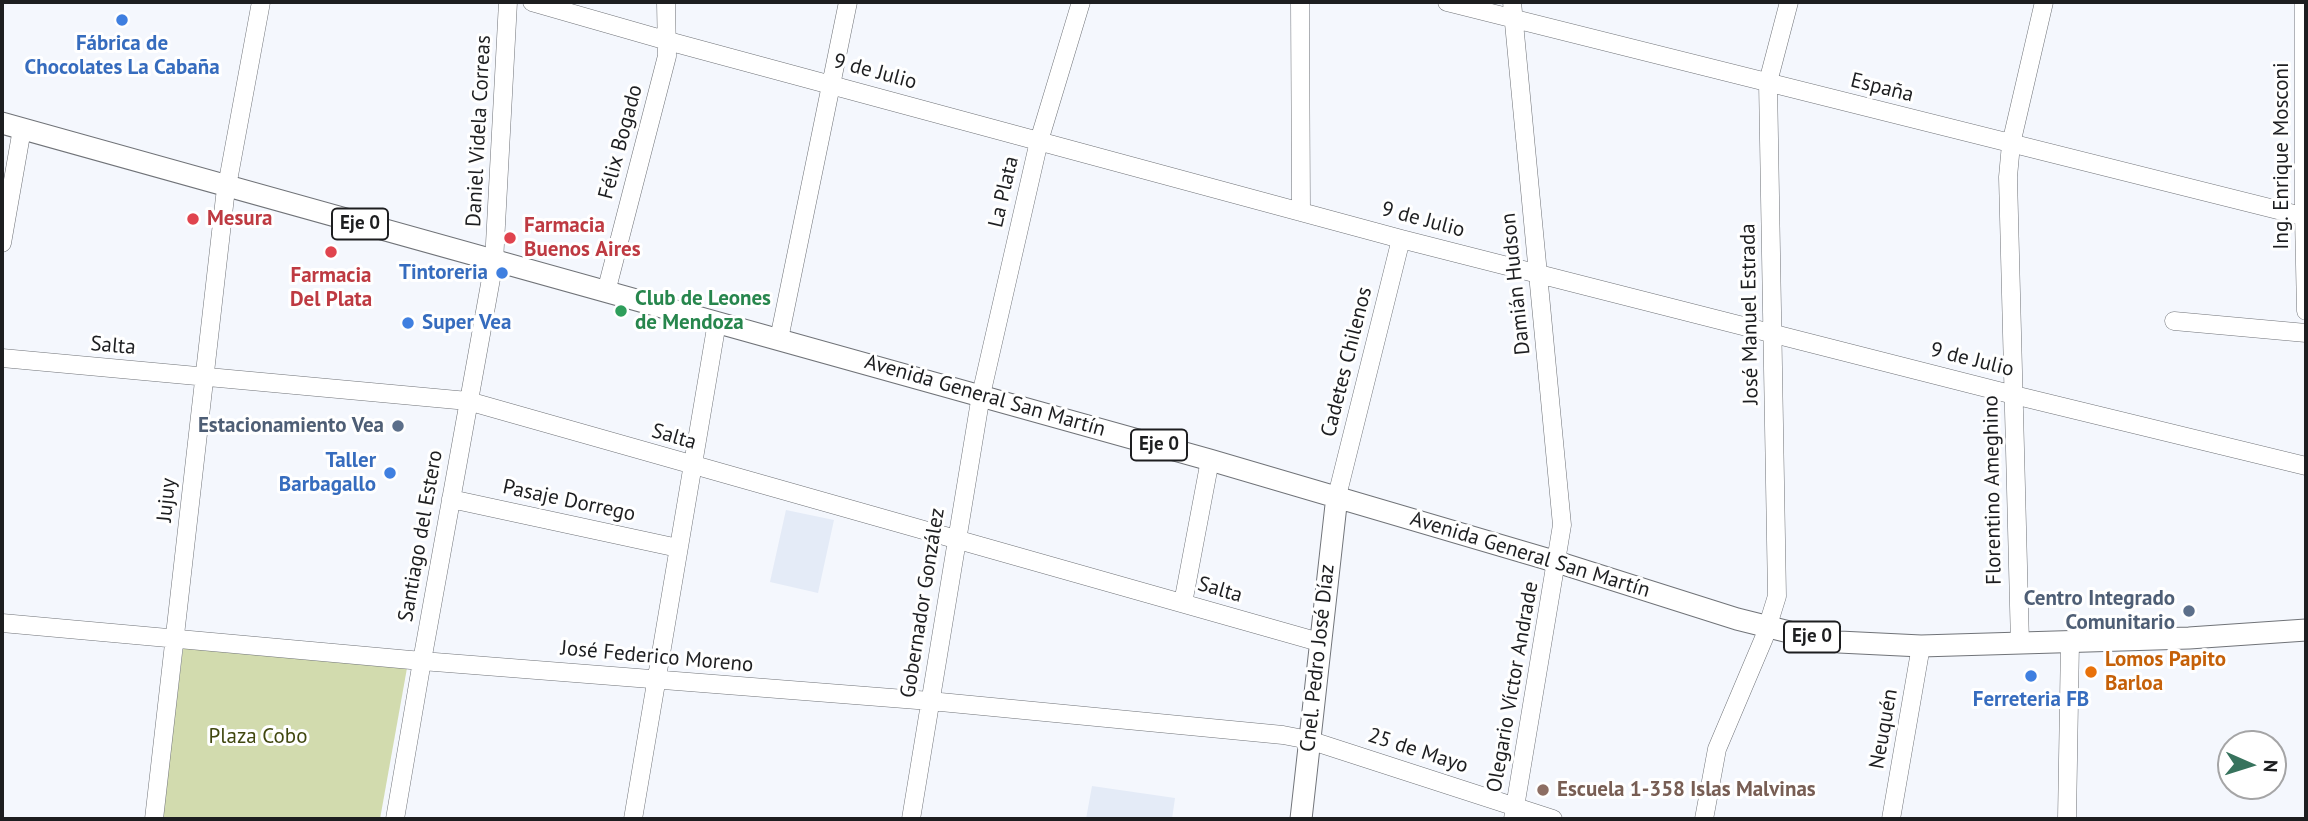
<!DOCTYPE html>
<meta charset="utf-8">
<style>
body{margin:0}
#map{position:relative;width:2308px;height:821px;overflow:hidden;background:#f4f7fd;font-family:"PT Sans",sans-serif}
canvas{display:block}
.frame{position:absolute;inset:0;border:4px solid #1d1e20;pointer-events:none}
.north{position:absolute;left:2217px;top:730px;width:70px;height:70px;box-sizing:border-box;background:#fff;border:2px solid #a5a5a6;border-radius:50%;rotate:93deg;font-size:19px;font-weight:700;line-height:28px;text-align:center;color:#1d1e20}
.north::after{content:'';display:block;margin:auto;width:24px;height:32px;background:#37735d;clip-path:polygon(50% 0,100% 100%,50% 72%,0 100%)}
</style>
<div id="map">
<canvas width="2308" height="821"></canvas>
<div class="frame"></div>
<div class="north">N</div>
</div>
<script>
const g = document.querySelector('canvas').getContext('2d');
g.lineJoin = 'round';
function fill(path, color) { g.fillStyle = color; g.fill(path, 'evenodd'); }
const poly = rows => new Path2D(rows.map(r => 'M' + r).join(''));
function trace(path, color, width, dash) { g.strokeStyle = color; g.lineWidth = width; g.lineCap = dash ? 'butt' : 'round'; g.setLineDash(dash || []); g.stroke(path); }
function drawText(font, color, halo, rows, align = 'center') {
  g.font = font + ' "PT Sans",sans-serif'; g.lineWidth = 6; g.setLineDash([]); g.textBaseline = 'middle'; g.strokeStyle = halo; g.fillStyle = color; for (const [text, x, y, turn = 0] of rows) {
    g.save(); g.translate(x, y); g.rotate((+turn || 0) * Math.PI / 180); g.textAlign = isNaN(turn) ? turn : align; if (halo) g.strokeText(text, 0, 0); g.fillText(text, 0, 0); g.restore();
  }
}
const built = poly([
 [786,510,834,520,818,593,770,582],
 [1092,786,1175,798,1172,819,1086,819]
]);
const green = poly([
 [183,648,407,668,380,819,162,819]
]);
const minor = poly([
 [532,2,668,41,1401,239,2014,395,2306,466],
 [1300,2,1301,212],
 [1447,2,2306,217],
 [1512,2,1562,525,1513,819],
 [2304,2,2304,217,2306,311],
 [2,243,22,129],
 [606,292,667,56,666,2],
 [2174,321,2306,333],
 [779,339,848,2],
 [2,358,468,401,1319,642],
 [1337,496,1401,239],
 [451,499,678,548],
 [1183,603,1210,460],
 [2,623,422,661,930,701,1283,735,1309,740,1553,819],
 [2020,644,2008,177,2011,144,2044,2],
 [154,819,225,197,261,2],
 [395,819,422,661,494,262,508,2],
 [633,819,717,322],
 [911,819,981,395,1039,141,1081,2],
 [1704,819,1717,749,1764,638,1777,596,1768,82,1789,2],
 [1891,819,1921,646],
 [2067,819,2070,642]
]);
const major = poly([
 [2,123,1210,460,1557,562,1737,619,1801,635,1839,642,1921,646,2189,638,2306,630],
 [1301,819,1337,496]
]);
const markers = [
 [122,20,7,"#3f7fe0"],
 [193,219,7,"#e0444e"],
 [510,238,7,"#e0444e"],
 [331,252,7,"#e0444e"],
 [502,273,7,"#3f7fe0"],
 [621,311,7,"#2e9e5b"],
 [408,323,7,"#3f7fe0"],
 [398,426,7,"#5c6f8a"],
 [390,473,7,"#3f7fe0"],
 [2189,611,7,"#5c6f8a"],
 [2091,672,7,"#e8710a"],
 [2031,676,7,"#3f7fe0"],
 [1543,790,7,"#8d6e63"]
];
const shields = [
 [360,224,56],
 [1159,445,56],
 [1812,637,56]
];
const shieldNames = [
 ["Eje 0",360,224],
 ["Eje 0",1159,445],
 ["Eje 0",1812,637]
];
const shopNames = [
 ["Fábrica de",122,44],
 ["Chocolates La Cabaña",122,68],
 ["Tintoreria",488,273,"right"],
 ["Super Vea",422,323,"left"],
 ["Taller",376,461,"right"],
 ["Barbagallo",376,485,"right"],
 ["Ferreteria FB",2031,700]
];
const streetNames = [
 ["9 de Julio",875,72,15],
 ["España",1882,88,14],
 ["Daniel Videla Correas",479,131,-87],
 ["Félix Bogado",621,142,-75],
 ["Ing. Enrique Mosconi",2282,156,-90],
 ["La Plata",1004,192,-77],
 ["9 de Julio",1423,220,15],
 ["Damián Hudson",1516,284,-96],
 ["José Manuel Estrada",1750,314,-91],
 ["Salta",113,346,5],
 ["9 de Julio",1972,360,14],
 ["Cadetes Chilenos",1347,362,-76],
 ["Avenida General San Martín",985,396,16],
 ["Salta",674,437,16],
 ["Florentino Ameghino",1993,490,-91],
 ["Jujuy",167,500,-84],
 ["Pasaje Dorrego",569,501,12],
 ["Santiago del Estero",421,536,-80],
 ["Avenida General San Martín",1530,555,17],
 ["Salta",1220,590,16],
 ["Gobernador González",923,603,-81],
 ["José Federico Moreno",657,657,5],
 ["Cnel. Pedro José Díaz",1318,658,-84],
 ["Olegario Víctor Andrade",1513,687,-80],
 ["Neuquén",1884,729,-80],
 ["25 de Mayo",1418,751,18]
];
const healthNames = [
 ["Mesura",207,219],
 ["Farmacia",524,226],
 ["Buenos Aires",524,250],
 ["Farmacia",331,276,"center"],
 ["Del Plata",331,300,"center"]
];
const leisureNames = [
 ["Club de Leones",635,299],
 ["de Mendoza",635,323]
];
const serviceNames = [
 ["Estacionamiento Vea",384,426],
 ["Centro Integrado",2175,599],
 ["Comunitario",2175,623]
];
const foodNames = [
 ["Lomos Papito",2105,660],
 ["Barloa",2105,684]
];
const parkNames = [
 ["Plaza Cobo",258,737]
];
const educationNames = [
 ["Escuela 1-358 Islas Malvinas",1557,790]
];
fill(built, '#e4ebf7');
fill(green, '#d2dbae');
trace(minor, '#707378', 19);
trace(major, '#707378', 23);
trace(minor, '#fff', 18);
trace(major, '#fff', 21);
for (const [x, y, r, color] of markers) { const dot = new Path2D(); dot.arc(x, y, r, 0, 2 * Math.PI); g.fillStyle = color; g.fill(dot); trace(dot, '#fff', 2.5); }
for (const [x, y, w] of shields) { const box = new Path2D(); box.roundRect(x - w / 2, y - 15.5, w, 31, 5); g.fillStyle = '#fff'; g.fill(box); trace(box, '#1d1e20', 2); }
drawText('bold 19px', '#1d1e20', null, shieldNames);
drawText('bold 21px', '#366cbe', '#fff', shopNames);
drawText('21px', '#1d1e20', '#fff', streetNames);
drawText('bold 21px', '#be3a42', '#fff', healthNames, 'left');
drawText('bold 21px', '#27864d', '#fff', leisureNames, 'left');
drawText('bold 21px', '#4e5e75', '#fff', serviceNames, 'right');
drawText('bold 21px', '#c56008', '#fff', foodNames, 'left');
drawText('21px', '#414810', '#fff', parkNames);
drawText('bold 21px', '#785e54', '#fff', educationNames, 'left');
</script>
